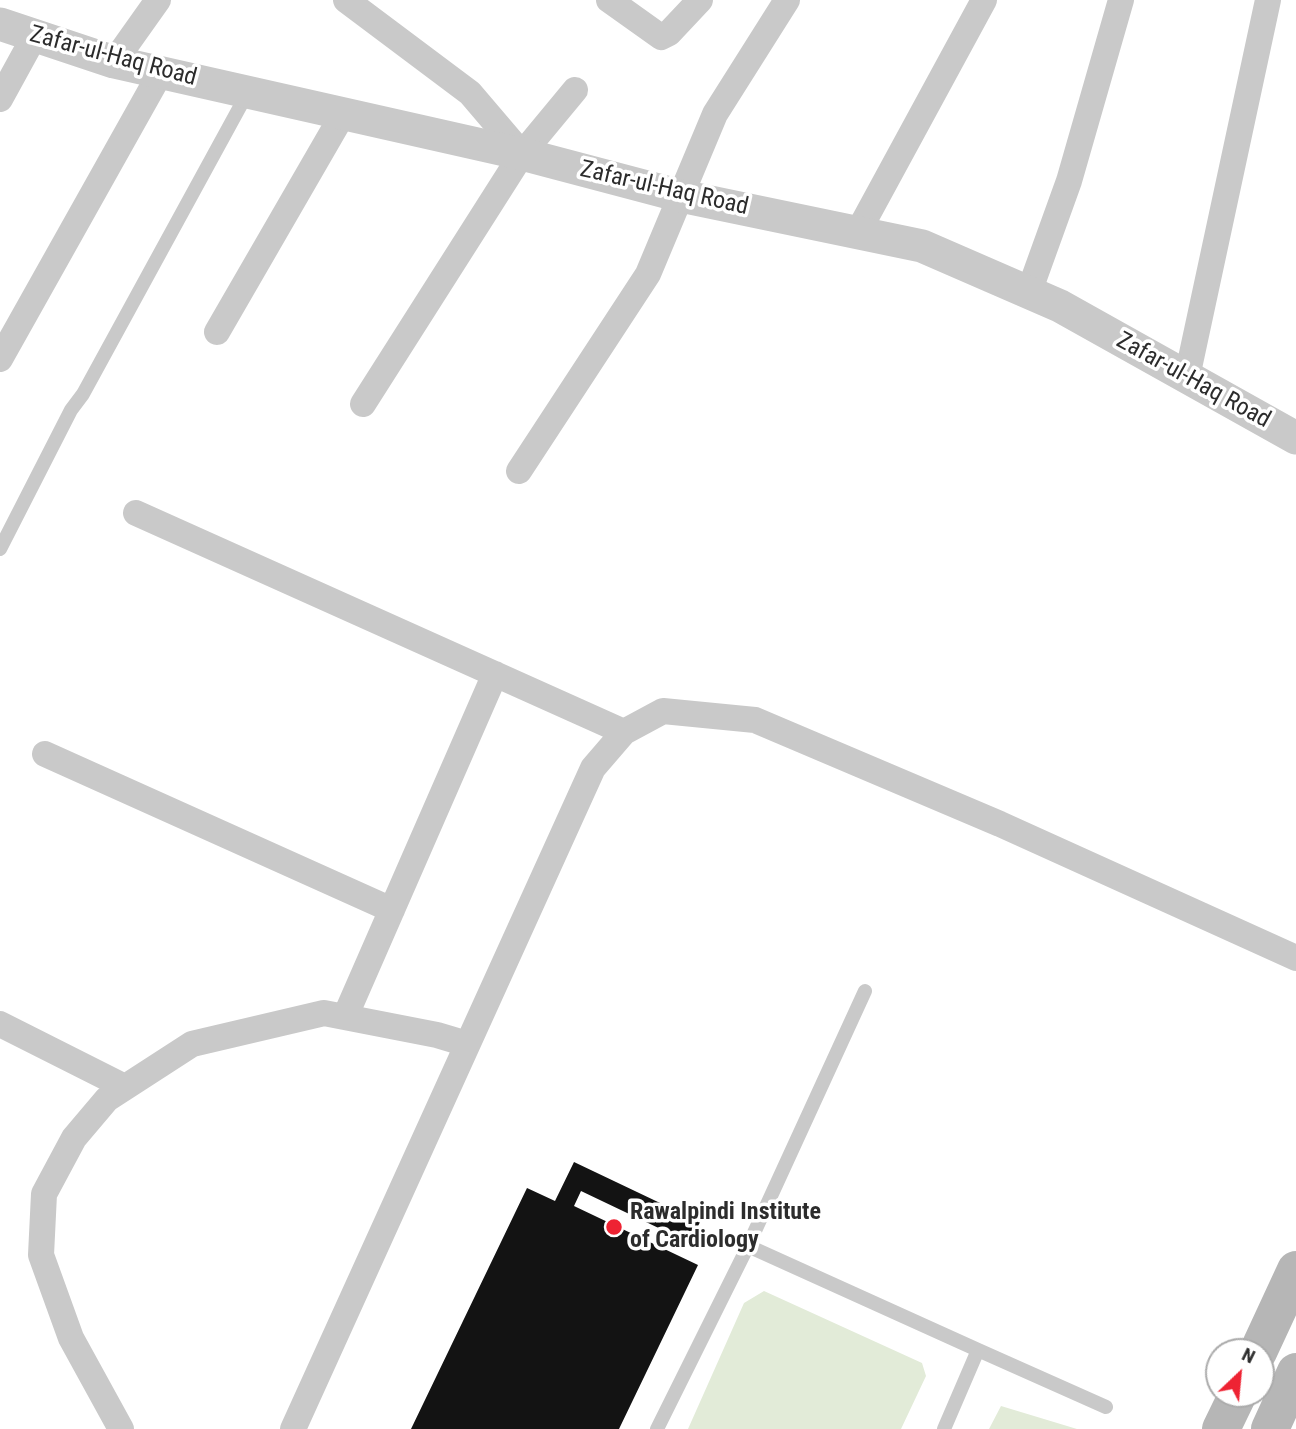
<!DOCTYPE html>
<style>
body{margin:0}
#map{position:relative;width:1296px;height:1429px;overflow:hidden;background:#fff;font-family:"Roboto Condensed",sans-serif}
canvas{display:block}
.north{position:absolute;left:1205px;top:1338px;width:70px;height:70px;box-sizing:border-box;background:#fff;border:2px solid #ababab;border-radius:50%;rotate:26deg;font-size:19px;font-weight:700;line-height:28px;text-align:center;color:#2c2c2c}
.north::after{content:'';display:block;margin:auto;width:24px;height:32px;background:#ee2333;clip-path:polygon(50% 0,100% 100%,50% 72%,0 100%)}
</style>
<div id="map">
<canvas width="1296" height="1429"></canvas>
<div class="north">N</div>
</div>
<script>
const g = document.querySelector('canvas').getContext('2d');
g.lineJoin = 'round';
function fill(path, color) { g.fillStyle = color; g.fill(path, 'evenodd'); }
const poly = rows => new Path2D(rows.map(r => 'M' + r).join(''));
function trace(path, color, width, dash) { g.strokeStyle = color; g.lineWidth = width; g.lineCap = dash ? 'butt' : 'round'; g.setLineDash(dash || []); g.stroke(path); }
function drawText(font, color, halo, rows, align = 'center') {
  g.font = font + ' "Roboto Condensed",sans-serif'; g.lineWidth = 7; g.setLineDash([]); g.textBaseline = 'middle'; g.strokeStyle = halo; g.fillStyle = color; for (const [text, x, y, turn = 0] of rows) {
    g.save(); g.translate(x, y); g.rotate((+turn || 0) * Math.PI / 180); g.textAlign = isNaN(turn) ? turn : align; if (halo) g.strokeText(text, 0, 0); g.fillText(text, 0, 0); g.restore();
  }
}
const green = poly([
 [764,1291,922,1363,926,1376,901,1429,688,1429,744,1303],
 [1001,1406,1077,1429,989,1429]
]);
const building = poly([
 [574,1162,700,1222,690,1243,581,1191,574,1206,698,1265,619,1429,411,1429,527,1188,555,1201]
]);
const service = poly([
 [0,549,71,410,83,394,248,92],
 [748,1246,865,991],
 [978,1350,1106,1407],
 [657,1429,748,1246,978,1350,944,1429]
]);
const minor = poly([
 [346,0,470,93,522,154],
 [609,0,661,37,669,33,700,0],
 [114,62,158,0],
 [0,99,34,37],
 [858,232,984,0],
 [1029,292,1069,181,1121,0],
 [217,332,343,114],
 [0,359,161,72],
 [1187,377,1268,0],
 [363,404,522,154,575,90],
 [519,471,648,274,715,114,787,0],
 [136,513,624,732],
 [45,754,392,910],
 [345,1017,495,674],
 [0,1024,125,1087],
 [121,1429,71,1338,41,1255,44,1194,74,1138,107,1099,192,1044,324,1013,437,1035,467,1044],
 [293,1429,593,768,624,732,663,711,755,720,1000,824,1296,958]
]);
const tertiary = poly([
 [0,24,114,62,522,154,681,196,922,246,1060,306,1296,438]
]);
const secondary = poly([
 [1258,1352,1296,1270],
 [1221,1429,1238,1394],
 [1270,1429,1296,1372]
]);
const markers = [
 [614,1227,9,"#ee2333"]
];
const streetNames = [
 ["Zafar-ul-Haq Road",113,57,15],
 ["Zafar-ul-Haq Road",664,189,13],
 ["Zafar-ul-Haq Road",1193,381,29]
];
const poiNames = [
 ["Rawalpindi Institute",630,1213],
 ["of Cardiology",630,1241]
];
fill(green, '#e2ebd8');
fill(building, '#131313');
trace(service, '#c9c9c9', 14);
trace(minor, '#c9c9c9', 26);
trace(tertiary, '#c9c9c9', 33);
trace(secondary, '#b6b6b6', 38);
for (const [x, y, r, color] of markers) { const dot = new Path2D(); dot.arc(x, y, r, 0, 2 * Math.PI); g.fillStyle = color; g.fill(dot); trace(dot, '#fff', 2.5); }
drawText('24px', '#2c2c2c', '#fff', streetNames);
drawText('bold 24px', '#2c2c2c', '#fff', poiNames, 'left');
</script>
